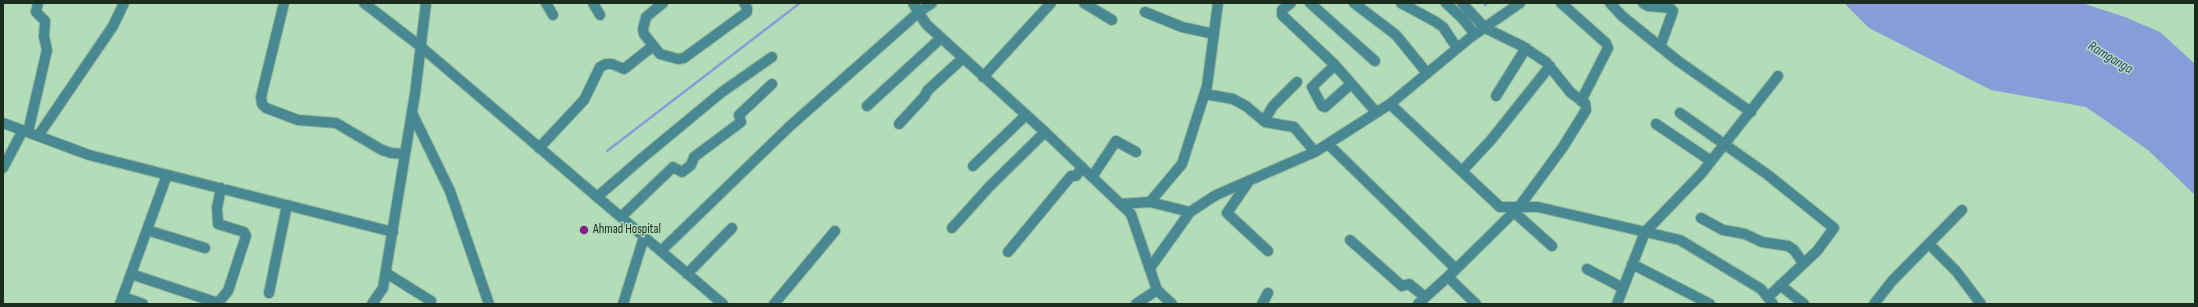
<!DOCTYPE html>
<style>
body{margin:0}
#map{position:relative;width:2198px;height:307px;overflow:hidden;background:#b3dcb9;font-family:"Sofia Sans Condensed",sans-serif}
canvas{display:block}
.frame{position:absolute;inset:0;border:4px solid #1b2b1d;pointer-events:none}
</style>
<div id="map">
<canvas width="2198" height="307"></canvas>
<div class="frame"></div>
</div>
<script>
const g = document.querySelector('canvas').getContext('2d');
g.lineJoin = 'round';
function fill(path, color) { g.fillStyle = color; g.fill(path, 'evenodd'); }
const poly = rows => new Path2D(rows.map(r => 'M' + r).join(''));
function trace(path, color, width, dash) { g.strokeStyle = color; g.lineWidth = width; g.lineCap = dash ? 'butt' : 'round'; g.setLineDash(dash || []); g.stroke(path); }
function drawText(font, color, halo, rows, align = 'center') {
  g.font = font + ' "Sofia Sans Condensed",sans-serif'; g.lineWidth = 3; g.setLineDash([]); g.textBaseline = 'middle'; g.strokeStyle = halo; g.fillStyle = color; for (const [text, x, y, turn = 0] of rows) {
    g.save(); g.translate(x, y); g.rotate((+turn || 0) * Math.PI / 180); g.textAlign = isNaN(turn) ? turn : align; if (halo) g.strokeText(text, 0, 0); g.fillText(text, 0, 0); g.restore();
  }
}
const water = poly([
 [1844,3,2082,3,2125,17,2160,32,2195,64,2195,195,2148,150,2086,107,1991,90,1869,28]
]);
const stream = poly([
 [1485,5,1487,3],
 [607,151,800,3]
]);
const minor = poly([
 [284,3,261,97,262,104,266,108,298,120,336,123,382,150,391,153,405,154],
 [364,3,420,46,723,304],
 [546,3,553,15],
 [593,3,600,15],
 [663,3,646,17,643,29,644,34,660,54,678,59,684,58,747,12,747,8,744,3],
 [913,3,926,24,1045,132,1131,214,1157,290,1172,304],
 [1084,3,1112,20],
 [1291,3,1282,10,1282,15,1335,65,1376,112],
 [1310,3,1375,61],
 [1354,3,1396,35,1427,73],
 [1401,3,1436,22,1443,27,1457,48],
 [1446,3,1462,18,1475,34],
 [1561,3,1606,43,1608,48,1581,101],
 [1610,3,1622,16,1678,61,1751,112],
 [1643,3,1648,6,1670,8,1673,11,1660,47],
 [1145,12,1182,27,1214,34],
 [1335,65,1312,87,1322,106,1325,107,1351,84],
 [983,77,1051,3],
 [1205,94,1233,99,1246,106,1265,122,1294,127,1315,152],
 [1496,96,1526,48],
 [1390,104,1500,207,1538,207,1680,240,1761,289,1773,304],
 [867,106,941,38],
 [412,113,450,191,489,304],
 [1680,113,1768,175,1834,228,1817,251,1768,297],
 [1264,121,1273,106,1297,82],
 [3,123,89,155,393,232],
 [899,124,924,97,928,90,963,58],
 [1656,124,1711,161],
 [28,132,47,50,44,37,45,21,36,12,38,3],
 [38,136,113,26,124,3],
 [1328,144,1456,269],
 [539,148,584,100,600,67,606,64,612,64,624,69,653,46],
 [973,166,1025,116],
 [3,168,23,130],
 [1462,171,1491,140,1550,66],
 [1092,177,1116,141,1136,152],
 [1249,181,1227,213,1268,251],
 [597,197,641,159,722,92,772,57],
 [1150,202,1182,164,1207,86,1218,3],
 [1120,204,1150,202,1190,212,1216,195,1315,152,1390,104,1471,37,1520,3],
 [1514,212,1552,246],
 [621,217,673,167,682,172,691,165,694,157,741,122,739,115,772,84],
 [1701,218,1723,230,1745,234,1762,242,1788,246,1794,250,1803,263],
 [952,228,990,186,1045,132],
 [147,230,205,248],
 [1350,240,1402,286,1409,284,1425,297],
 [1929,244,1956,271,1981,304],
 [661,251,790,126,919,12,932,3],
 [1008,252,1071,176,1076,176,1082,167],
 [1632,264,1710,304],
 [1150,268,1190,212],
 [1587,269,1623,288],
 [386,273,431,301],
 [131,274,218,303],
 [687,274,732,228],
 [1448,277,1476,304],
 [1780,285,1804,304],
 [269,293,287,205],
 [123,297,143,304],
 [120,304,167,175],
 [217,304,228,291,246,236,244,232,218,224,217,208,221,188],
 [372,304,383,288,415,94,426,3],
 [623,304,644,237],
 [774,304,835,231],
 [1136,304,1157,290],
 [1262,304,1268,293],
 [1418,304,1453,272,1519,207,1563,147,1586,110,1585,103,1571,93,1546,62,1522,46,1485,28,1462,3],
 [1617,304,1645,232,1701,174,1778,76],
 [1874,304,1892,281,1962,210]
]);
const markers = [
 [584,230,5,"#881f85"]
];
const poiNames = [
 ["Ahmad Hospital",593,230]
];
const waterNames = [
 ["Ramganga",2110,58,31]
];
fill(water, '#889dd8');
trace(stream, '#889dd8', 2.5);
trace(minor, '#95b99a', 12);
trace(minor, '#478892', 10);
for (const [x, y, r, color] of markers) { const dot = new Path2D(); dot.arc(x, y, r, 0, 2 * Math.PI); g.fillStyle = color; g.fill(dot); trace(dot, '#b3dcb9', 1.5); }
drawText('13px', '#1b2b1d', '#b3dcb9', poiNames, 'left');
drawText('italic 14px', '#2a3d83', '#b3dcb9', waterNames);
</script>
